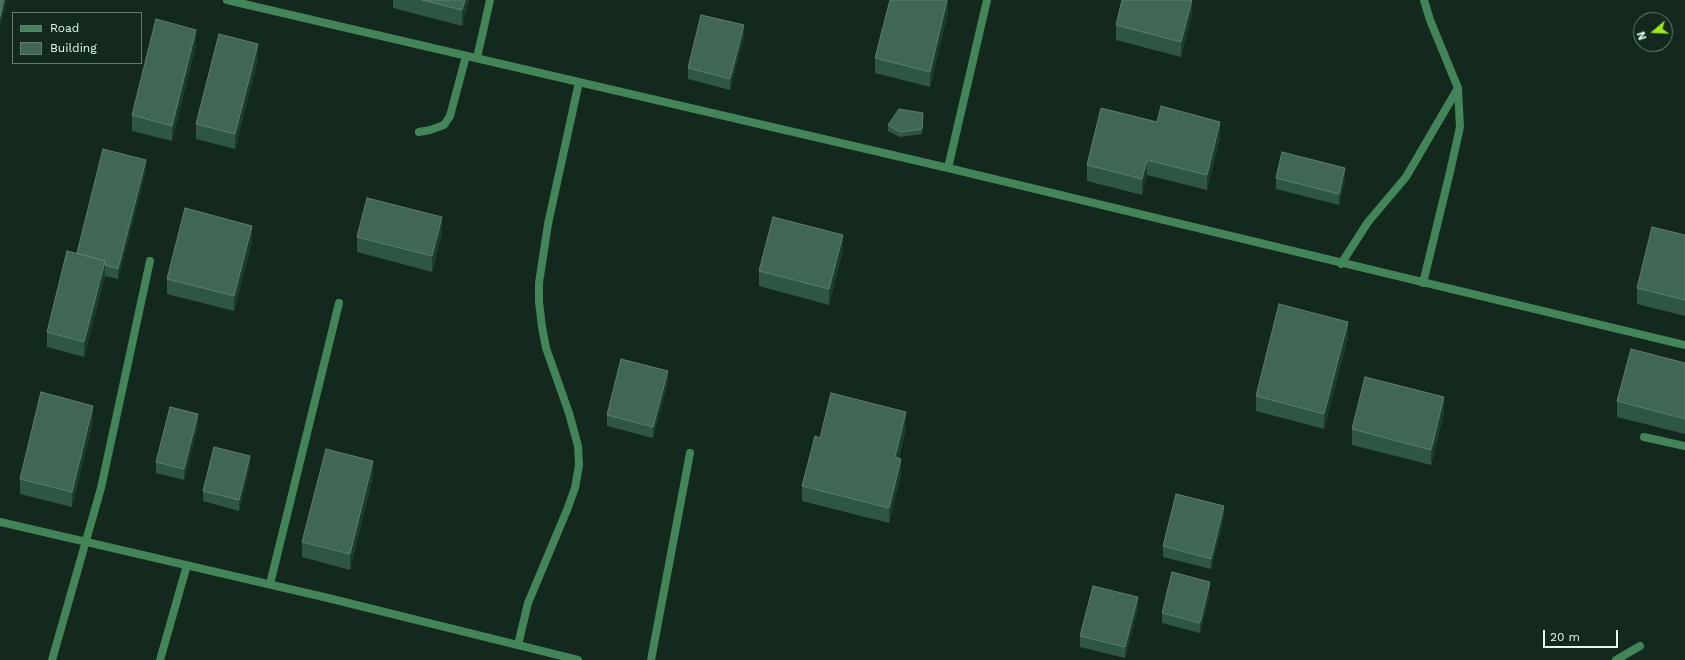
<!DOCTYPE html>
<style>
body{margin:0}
#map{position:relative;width:1685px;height:660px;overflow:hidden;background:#14291e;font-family:"Work Sans",sans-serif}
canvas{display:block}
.legend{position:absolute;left:12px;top:12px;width:130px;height:52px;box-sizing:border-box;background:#14291e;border:1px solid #657d70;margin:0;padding:5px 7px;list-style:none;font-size:12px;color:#dffceb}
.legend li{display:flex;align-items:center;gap:8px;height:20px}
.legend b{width:20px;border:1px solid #657d70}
.north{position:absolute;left:1633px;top:12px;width:40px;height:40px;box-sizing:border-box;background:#14291e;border:1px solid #657d70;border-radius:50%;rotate:251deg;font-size:11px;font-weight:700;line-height:16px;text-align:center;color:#dffceb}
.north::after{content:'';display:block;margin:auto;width:14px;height:18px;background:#9ae91e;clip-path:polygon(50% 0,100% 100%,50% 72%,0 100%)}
.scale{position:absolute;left:1543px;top:630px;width:75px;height:18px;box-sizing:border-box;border:2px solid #dffceb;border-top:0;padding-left:5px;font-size:12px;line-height:14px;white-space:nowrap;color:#dffceb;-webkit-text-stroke:3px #14291e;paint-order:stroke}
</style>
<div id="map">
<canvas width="1685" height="660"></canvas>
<ul class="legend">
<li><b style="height:5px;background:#438458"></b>Road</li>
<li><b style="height:11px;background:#416754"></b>Building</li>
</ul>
<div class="north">N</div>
<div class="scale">20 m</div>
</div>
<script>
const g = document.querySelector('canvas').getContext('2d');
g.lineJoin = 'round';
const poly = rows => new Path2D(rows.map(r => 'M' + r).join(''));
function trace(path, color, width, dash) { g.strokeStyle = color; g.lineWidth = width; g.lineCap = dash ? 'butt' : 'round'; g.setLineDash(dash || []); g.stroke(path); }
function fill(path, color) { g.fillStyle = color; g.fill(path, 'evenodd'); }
const service = poly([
 [477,58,490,0],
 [419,132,430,130,444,125,450,116,466,56],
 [1644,437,1685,446],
 [518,645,528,603,567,510,575,488,579,465,578,446,569,413,546,348,542,327,539,302,539,283,548,224,579,82],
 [1616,660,1640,646]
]);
const minor = poly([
 [227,0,948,168,1685,345],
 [948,168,987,0],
 [1341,264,1368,222,1406,177,1458,88],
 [1423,283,1450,172,1460,127,1458,88,1430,20,1424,0],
 [0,522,328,598,578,660],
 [270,584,339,303],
 [52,660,101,488,150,261],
 [160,660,187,565],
 [651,660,690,453]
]);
const wall = poly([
 [393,0,469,0,462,26,393,8],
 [948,0,948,12,930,87,875,73,875,58],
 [1192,14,1181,57,1116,40,1116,25],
 [744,36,730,90,688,79,688,68],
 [196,45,172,141,132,131,132,115],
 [258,59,235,149,196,139,196,124],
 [923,119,922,134,900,137,888,131,888,125],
 [1220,137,1207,190,1147,175,1142,195,1087,181,1087,165],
 [146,171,118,279,105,276,84,357,47,347,47,332],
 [1276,178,1345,179,1339,205,1276,189],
 [442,232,432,272,357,252,357,237],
 [1685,235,1685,316,1637,304,1637,288],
 [252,241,234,311,167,294,167,279],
 [843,250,829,305,759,286,759,271],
 [1348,337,1324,429,1256,411,1256,396],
 [1685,363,1685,434,1617,417,1617,401],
 [668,382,653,438,607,426,607,415],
 [1444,413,1431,465,1352,445,1352,429],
 [93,421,72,507,20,494,20,479],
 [198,425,184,480,156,473,156,462],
 [906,427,899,458,901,474,889,523,802,501,802,486,820,438],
 [250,467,239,511,203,501,203,491],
 [373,476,350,570,302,557,302,542],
 [1224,517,1211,569,1163,557,1163,546],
 [1210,593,1200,633,1162,623,1162,613],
 [1138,608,1125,658,1080,647,1080,636]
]);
const shadedWall = poly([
 [4,0,7,0,0,27,0,17],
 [465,0,469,0,462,26,462,10],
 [947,0,948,0,948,12,930,87,930,72],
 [1192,0,1192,14,1181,57,1181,42],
 [744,25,744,36,730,90,730,79],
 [196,30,196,45,172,141,172,126],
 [258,44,258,59,235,149,235,134],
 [1220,122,1220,137,1207,190,1207,175],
 [146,160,146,171,118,279,118,269],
 [1147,160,1147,175,1142,195,1142,179],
 [1345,168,1345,179,1339,205,1339,194],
 [442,217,442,232,432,272,432,256],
 [252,226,252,241,234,311,234,296],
 [843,235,843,250,829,305,829,289],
 [105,261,105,276,84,357,84,342],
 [1348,322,1348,337,1324,429,1324,414],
 [668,371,668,382,653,438,653,427],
 [1444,397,1444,413,1431,465,1431,450],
 [93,406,93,421,72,507,72,492],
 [906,412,906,427,895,473,895,457],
 [198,414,198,425,184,480,184,469],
 [250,456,250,467,239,511,239,500],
 [901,459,901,474,889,523,889,508],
 [373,461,373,476,350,570,350,554],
 [1224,506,1224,517,1211,569,1211,559],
 [1210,582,1210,593,1200,633,1200,623],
 [1138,597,1138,608,1125,658,1125,647]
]);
const building = poly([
 [0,0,4,0,0,17,0,0],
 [422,0,465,0,462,10,422,0],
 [890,0,947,0,930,72,875,58,890,0],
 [1122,0,1192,0,1181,42,1116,25,1122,0],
 [701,15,744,25,730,79,688,68,701,15],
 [156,19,196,30,172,126,132,115,156,19],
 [219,34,258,44,235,134,196,124,219,34],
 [1161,106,1220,122,1207,175,1147,160,1142,179,1087,165,1101,108,1157,122,1161,106],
 [899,109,923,113,922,129,900,132,888,125,899,109],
 [103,149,146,160,118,269,105,265,105,261,77,253,103,149],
 [1282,152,1345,168,1339,194,1276,178,1282,152],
 [367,198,442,217,432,256,357,237,367,198],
 [185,208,252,226,234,296,167,279,185,208],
 [773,217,843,235,829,289,759,271,773,217],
 [1652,227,1685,235,1685,300,1637,288,1652,227],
 [67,251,105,261,84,342,47,332,67,251],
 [1279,304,1348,322,1324,414,1256,396,1279,304],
 [1631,349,1685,363,1685,419,1617,401,1631,349],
 [621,359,668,371,653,427,607,415,621,359],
 [1365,377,1444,397,1431,450,1352,429,1365,377],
 [41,392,93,406,72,492,20,479,41,392],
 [831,393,906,412,895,457,901,459,889,508,802,486,815,436,820,438,831,393],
 [170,407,198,414,184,469,156,462,170,407],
 [214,447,250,456,239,500,203,491,214,447],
 [326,449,373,461,350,554,302,542,326,449],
 [1176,494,1224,506,1211,559,1163,546,1176,494],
 [1172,572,1210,582,1200,623,1162,613,1172,572],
 [1093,586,1138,597,1125,647,1080,636,1093,586]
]);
trace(service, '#438458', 8);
trace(minor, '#438458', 8);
fill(wall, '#2e5642');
fill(shadedWall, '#1c3c2c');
fill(building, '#416754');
trace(building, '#5a7f6c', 1);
</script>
